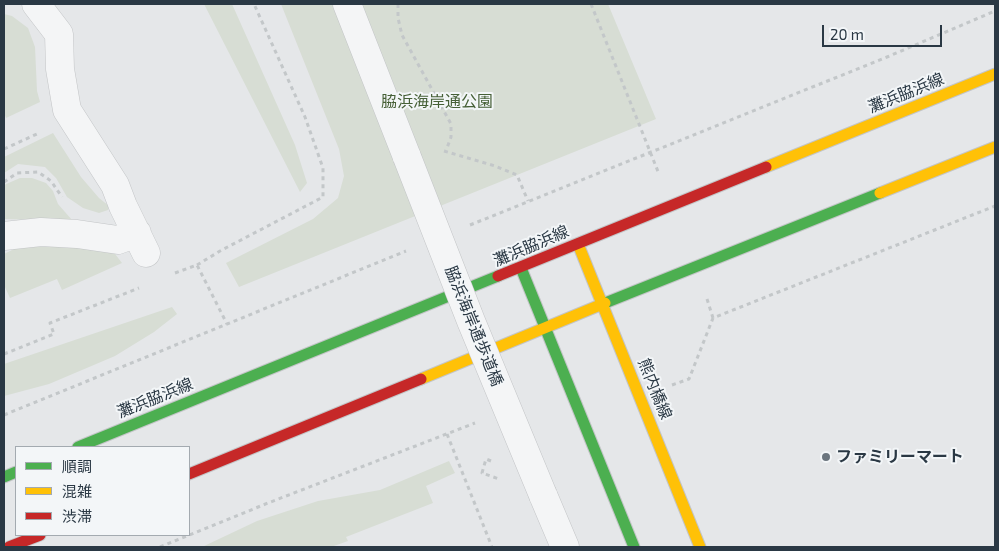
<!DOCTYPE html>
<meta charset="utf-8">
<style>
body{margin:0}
#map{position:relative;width:999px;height:551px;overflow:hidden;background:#e5e7e9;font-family:"Exo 2","Noto Sans JP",sans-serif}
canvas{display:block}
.frame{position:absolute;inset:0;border:5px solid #2a3844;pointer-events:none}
.legend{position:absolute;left:15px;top:446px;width:175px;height:90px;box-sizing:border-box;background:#f3f6f8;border:1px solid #a3aab0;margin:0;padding:6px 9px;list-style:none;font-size:15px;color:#2a3844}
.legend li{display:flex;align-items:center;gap:10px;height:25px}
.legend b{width:25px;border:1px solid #a3aab0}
.scale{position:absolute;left:822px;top:25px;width:120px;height:22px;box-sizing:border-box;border:2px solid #2a3844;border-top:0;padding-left:6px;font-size:15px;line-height:18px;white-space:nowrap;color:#2a3844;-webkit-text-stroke:4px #f3f6f8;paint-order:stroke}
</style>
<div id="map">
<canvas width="999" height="551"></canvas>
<div class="frame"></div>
<ul class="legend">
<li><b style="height:6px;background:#4caf50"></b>順調</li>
<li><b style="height:6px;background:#ffc107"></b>混雑</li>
<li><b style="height:6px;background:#c62828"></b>渋滞</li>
</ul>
<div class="scale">20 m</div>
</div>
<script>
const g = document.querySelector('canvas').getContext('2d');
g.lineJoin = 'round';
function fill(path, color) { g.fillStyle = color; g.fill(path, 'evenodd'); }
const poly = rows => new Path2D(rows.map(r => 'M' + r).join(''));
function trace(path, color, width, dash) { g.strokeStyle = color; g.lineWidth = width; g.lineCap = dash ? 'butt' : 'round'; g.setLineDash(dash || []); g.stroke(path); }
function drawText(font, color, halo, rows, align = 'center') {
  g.font = font + ' "Exo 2","Noto Sans JP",sans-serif'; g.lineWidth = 4; g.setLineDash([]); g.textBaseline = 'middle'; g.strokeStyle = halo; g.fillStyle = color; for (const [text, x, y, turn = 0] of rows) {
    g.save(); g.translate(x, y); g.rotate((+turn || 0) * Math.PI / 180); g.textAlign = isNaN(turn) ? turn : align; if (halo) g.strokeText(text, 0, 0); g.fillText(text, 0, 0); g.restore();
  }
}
const green = poly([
 [204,4,232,4,295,145,307,183,300,192],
 [281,4,608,4,656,119,239,287,226,263,313,219,338,198,344,176,339,149],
 [4,14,12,16,28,28,35,47,37,91,40,102,6,118,4,113],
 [53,133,81,177,99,198,109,206,108,210,99,213,83,208,67,197,56,178,45,167,18,164,4,173,4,157],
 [20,178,32,178,46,183,53,191,58,204,72,220,69,224,37,220,4,219,4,185],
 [55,241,112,250,122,263,62,290,57,279,10,298,4,285,4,254,14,249],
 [172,307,177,314,154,332,115,356,49,384,4,396,4,364],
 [449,461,455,473,426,486,433,503,346,537,348,541,331,547,202,547,257,521,318,501,380,490]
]);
const path = poly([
 [398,4,398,18,402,35,451,124,451,137,446,151],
 [591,4,659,174],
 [4,149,39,133],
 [444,151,495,166,517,175,528,201],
 [4,182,17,173,38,172,51,181,62,197],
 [470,225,887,57,995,11],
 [197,265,220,251,323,197,323,168,305,117,254,4],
 [175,273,197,265,227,324],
 [707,299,713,318],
 [4,354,54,334,50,323,139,288],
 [672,385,689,379,713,318,995,206],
 [4,415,406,251],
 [447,434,492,547],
 [491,461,486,459,482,473,499,479],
 [160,547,268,503,475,423]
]);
const street = poly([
 [36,4,59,34,60,69,67,110,115,185,123,206,146,253],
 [347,4,407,157],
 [4,236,41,232,77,234,118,240,137,233],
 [543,495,565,547]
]);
const fast = poly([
 [521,268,634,547],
 [605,303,880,193],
 [78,447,498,276],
 [4,477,16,472]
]);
const slow = poly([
 [766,167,995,74],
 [880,193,995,147],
 [578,244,700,547],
 [421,379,605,303]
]);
const jam = poly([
 [498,276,766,167],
 [189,474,421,379],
 [9,547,40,535]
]);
const streetBridge = poly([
 [407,157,471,321,543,495]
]);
const markers = [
 [826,457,5,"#6b757e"]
];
const streetNames = [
 ["灘浜脇浜線",906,93,-22],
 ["灘浜脇浜線",531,246,-23],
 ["脇浜海岸通歩道橋",474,326,68],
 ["熊内橋線",655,389,68],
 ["灘浜脇浜線",155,398,-22]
];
const parkNames = [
 ["脇浜海岸通公園",437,102]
];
const poiNames = [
 ["ファミリーマート",836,457]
];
fill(green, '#d7ddd4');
trace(street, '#c3c5c7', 29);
trace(fast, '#c3c5c7', 13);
trace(slow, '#c3c5c7', 13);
trace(jam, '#c3c5c7', 13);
trace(path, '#c3c7c9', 3, [4, 4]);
trace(street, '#f4f5f6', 28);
trace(fast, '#4caf50', 11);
trace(slow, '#ffc107', 11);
trace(jam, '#c62828', 11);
trace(streetBridge, '#c3c5c7', 29, []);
trace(streetBridge, '#f4f5f6', 28);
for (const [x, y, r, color] of markers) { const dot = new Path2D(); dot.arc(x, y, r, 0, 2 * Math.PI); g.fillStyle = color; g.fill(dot); trace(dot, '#f3f6f8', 2); }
drawText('16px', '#2a3844', '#f3f6f8', streetNames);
drawText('16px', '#466037', '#f3f6f8', parkNames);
drawText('bold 16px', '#2a3844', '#f3f6f8', poiNames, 'left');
</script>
